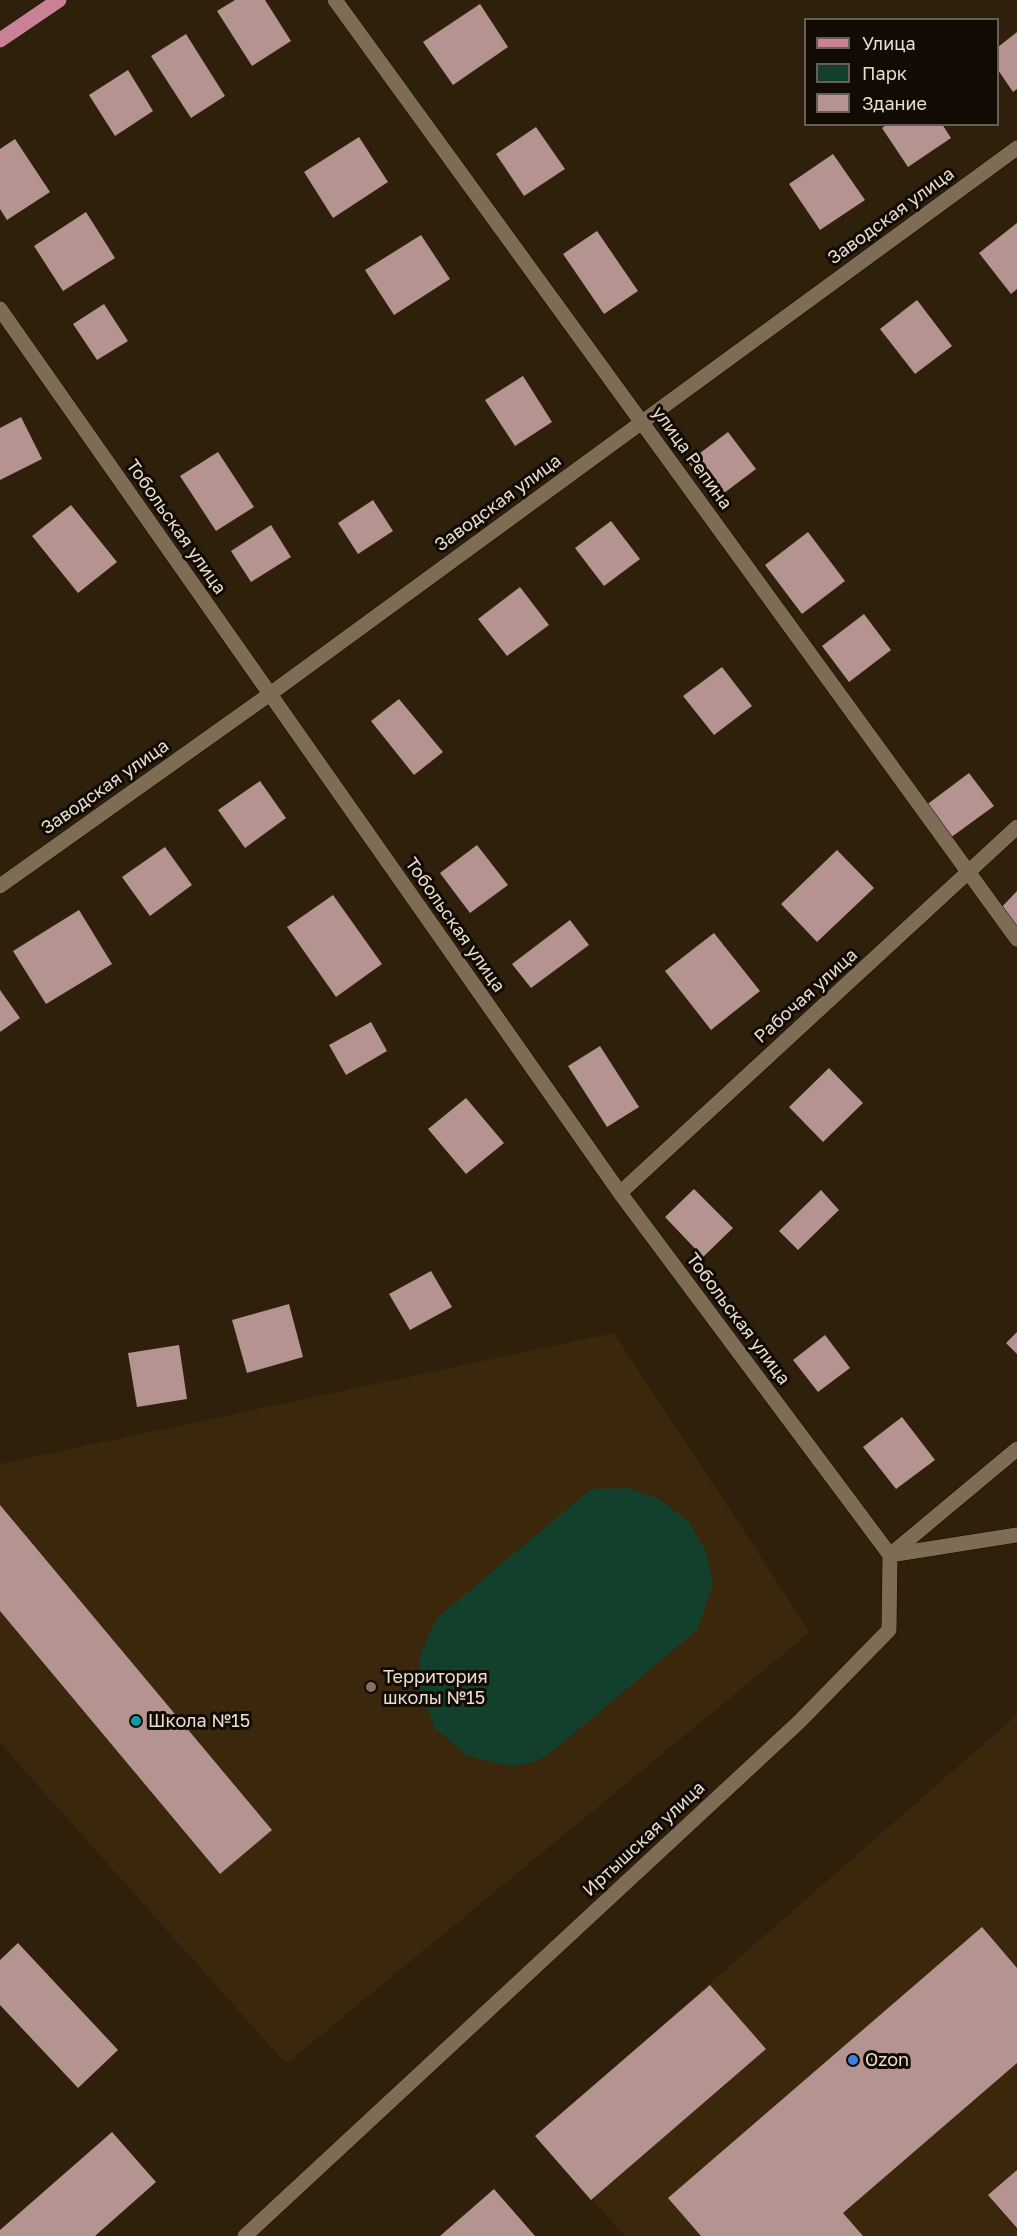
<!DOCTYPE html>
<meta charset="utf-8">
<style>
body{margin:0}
#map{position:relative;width:1017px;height:2236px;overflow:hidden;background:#2f200b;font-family:"Golos Text",sans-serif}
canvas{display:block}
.legend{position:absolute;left:804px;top:18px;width:195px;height:108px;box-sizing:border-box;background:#120b04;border:2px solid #675f56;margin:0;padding:8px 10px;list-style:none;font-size:18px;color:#e7ddd0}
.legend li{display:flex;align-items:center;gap:12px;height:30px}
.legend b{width:30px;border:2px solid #675f56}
</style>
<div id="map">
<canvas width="1017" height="2236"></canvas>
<ul class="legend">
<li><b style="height:8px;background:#c88195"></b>Улица</li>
<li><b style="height:16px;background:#133f2d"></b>Парк</li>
<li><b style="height:16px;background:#b59391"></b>Здание</li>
</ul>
</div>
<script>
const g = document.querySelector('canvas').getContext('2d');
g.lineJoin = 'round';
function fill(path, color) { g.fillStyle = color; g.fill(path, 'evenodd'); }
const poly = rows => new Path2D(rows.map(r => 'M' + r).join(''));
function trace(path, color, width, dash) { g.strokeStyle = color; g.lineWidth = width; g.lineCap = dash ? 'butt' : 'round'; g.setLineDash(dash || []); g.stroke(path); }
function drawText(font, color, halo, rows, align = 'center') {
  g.font = font + ' "Golos Text",sans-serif'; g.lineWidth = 6; g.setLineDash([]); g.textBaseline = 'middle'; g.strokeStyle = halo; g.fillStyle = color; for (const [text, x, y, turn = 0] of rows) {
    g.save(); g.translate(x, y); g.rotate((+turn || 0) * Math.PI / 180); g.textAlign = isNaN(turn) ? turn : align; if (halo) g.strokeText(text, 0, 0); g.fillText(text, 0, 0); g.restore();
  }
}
const built = poly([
 [614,1333,810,1632,286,2064,0,1743,0,1464],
 [1017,1715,1017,2236,625,2236,535,2136]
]);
const green = poly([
 [628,1488,659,1499,689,1522,706,1552,713,1583,698,1629,553,1751,535,1762,510,1766,468,1756,435,1728,420,1689,419,1657,437,1618,591,1489]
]);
const building = poly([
 [235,0,265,0,291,41,252,66,217,11],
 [480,4,508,47,453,85,423,42],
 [1017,32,1017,89,1013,92,998,70,998,47],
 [186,34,225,96,191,118,151,56],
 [128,70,153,111,115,136,89,95],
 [888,124,942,124,951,138,908,167,882,128],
 [536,127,565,169,524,196,496,154],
 [359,137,388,182,333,218,304,172],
 [15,139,50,192,7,220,0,209,0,149],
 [833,154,865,200,820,230,789,184],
 [86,212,115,258,63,291,34,246],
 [1017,223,1017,289,1011,294,979,253],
 [597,231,638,291,604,314,563,254],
 [421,235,450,279,394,315,365,270],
 [917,300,952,346,915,374,880,329],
 [104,304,128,341,97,360,73,324],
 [523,376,552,422,515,446,485,400],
 [21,417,42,459,0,480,0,428],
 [728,432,756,469,716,499,688,462],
 [218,452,254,507,216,531,180,476],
 [373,500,393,531,358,554,338,523],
 [71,505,117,562,78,593,32,536],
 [611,521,640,559,604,586,575,548],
 [271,525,291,557,251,582,231,551],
 [808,532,845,581,802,614,765,565],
 [520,587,549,625,507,656,478,619],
 [864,614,891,650,849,682,822,646],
 [722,667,752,706,714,735,683,696],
 [399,699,443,752,414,775,371,721],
 [969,773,994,806,946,841,921,809],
 [260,781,286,818,245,848,218,810],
 [477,845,508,885,470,913,440,873],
 [165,847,192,885,150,916,122,877],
 [837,850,874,888,817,942,781,904],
 [1017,891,1017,931,997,912],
 [333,895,382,964,336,997,287,927],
 [79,910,112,964,46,1004,13,951],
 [570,920,589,945,531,988,512,964],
 [714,933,760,991,711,1030,665,971],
 [0,990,20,1018,0,1032],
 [371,1022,387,1051,346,1075,329,1045],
 [600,1046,639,1107,607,1127,568,1066],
 [829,1068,863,1103,823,1142,789,1107],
 [466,1098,504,1143,466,1174,428,1129],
 [694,1189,733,1228,703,1257,665,1217],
 [821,1190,839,1210,798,1250,779,1231],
 [431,1271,452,1307,410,1330,389,1294],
 [289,1304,303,1357,247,1373,232,1320],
 [1017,1332,1017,1354,1006,1343],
 [825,1335,850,1368,818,1392,793,1360],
 [179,1345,187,1399,137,1407,128,1353],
 [902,1417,935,1460,896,1489,863,1447],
 [0,1505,272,1830,220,1874,0,1611],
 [982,1927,1017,1968,1017,2063,843,2213,863,2236,701,2236,668,2198],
 [18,1943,118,2050,78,2088,0,2005,0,1960],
 [710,1985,766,2049,591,2200,535,2136],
 [112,2132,156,2182,95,2236,0,2236,0,2230],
 [1017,2170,1017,2228,988,2195],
 [494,2189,535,2236,440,2236]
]);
const minor = poly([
 [335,0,1017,939],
 [0,309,620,1193,890,1555],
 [0,886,270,694,1017,148],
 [620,1193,1017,827],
 [890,1555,1017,1535],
 [245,2236,799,1722,889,1630,890,1555,1017,1449]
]);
const primary = poly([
 [0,40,59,0]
]);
const markers = [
 [371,1687,6,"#8d6e63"],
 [136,1721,6,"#0f9aa8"],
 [853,2060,6,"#3f7fe0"]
];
const streetNames = [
 ["Заводская улица",891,216,-36],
 ["улица Репина",692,458,54],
 ["Заводская улица",498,503,-36],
 ["Тобольская улица",176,527,55],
 ["Заводская улица",105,787,-35],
 ["Тобольская улица",455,925,55],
 ["Рабочая улица",806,996,-42],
 ["Тобольская улица",738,1319,53],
 ["Иртышская улица",644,1839,-43]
];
const poiNames = [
 ["Территория",383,1677],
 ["школы №15",383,1698],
 ["Школа №15",148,1721],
 ["Ozon",865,2060]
];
fill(built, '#3b270b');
fill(green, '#133f2d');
fill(building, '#b59391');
trace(minor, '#170900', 16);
trace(primary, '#170900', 16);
trace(minor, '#7e6c55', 15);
trace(primary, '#c88195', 15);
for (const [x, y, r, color] of markers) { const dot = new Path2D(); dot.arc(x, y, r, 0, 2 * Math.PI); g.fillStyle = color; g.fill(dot); trace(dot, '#120b04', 2); }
drawText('18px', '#e7ddd0', '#120b04', streetNames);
drawText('18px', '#e7ddd0', '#120b04', poiNames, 'left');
</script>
